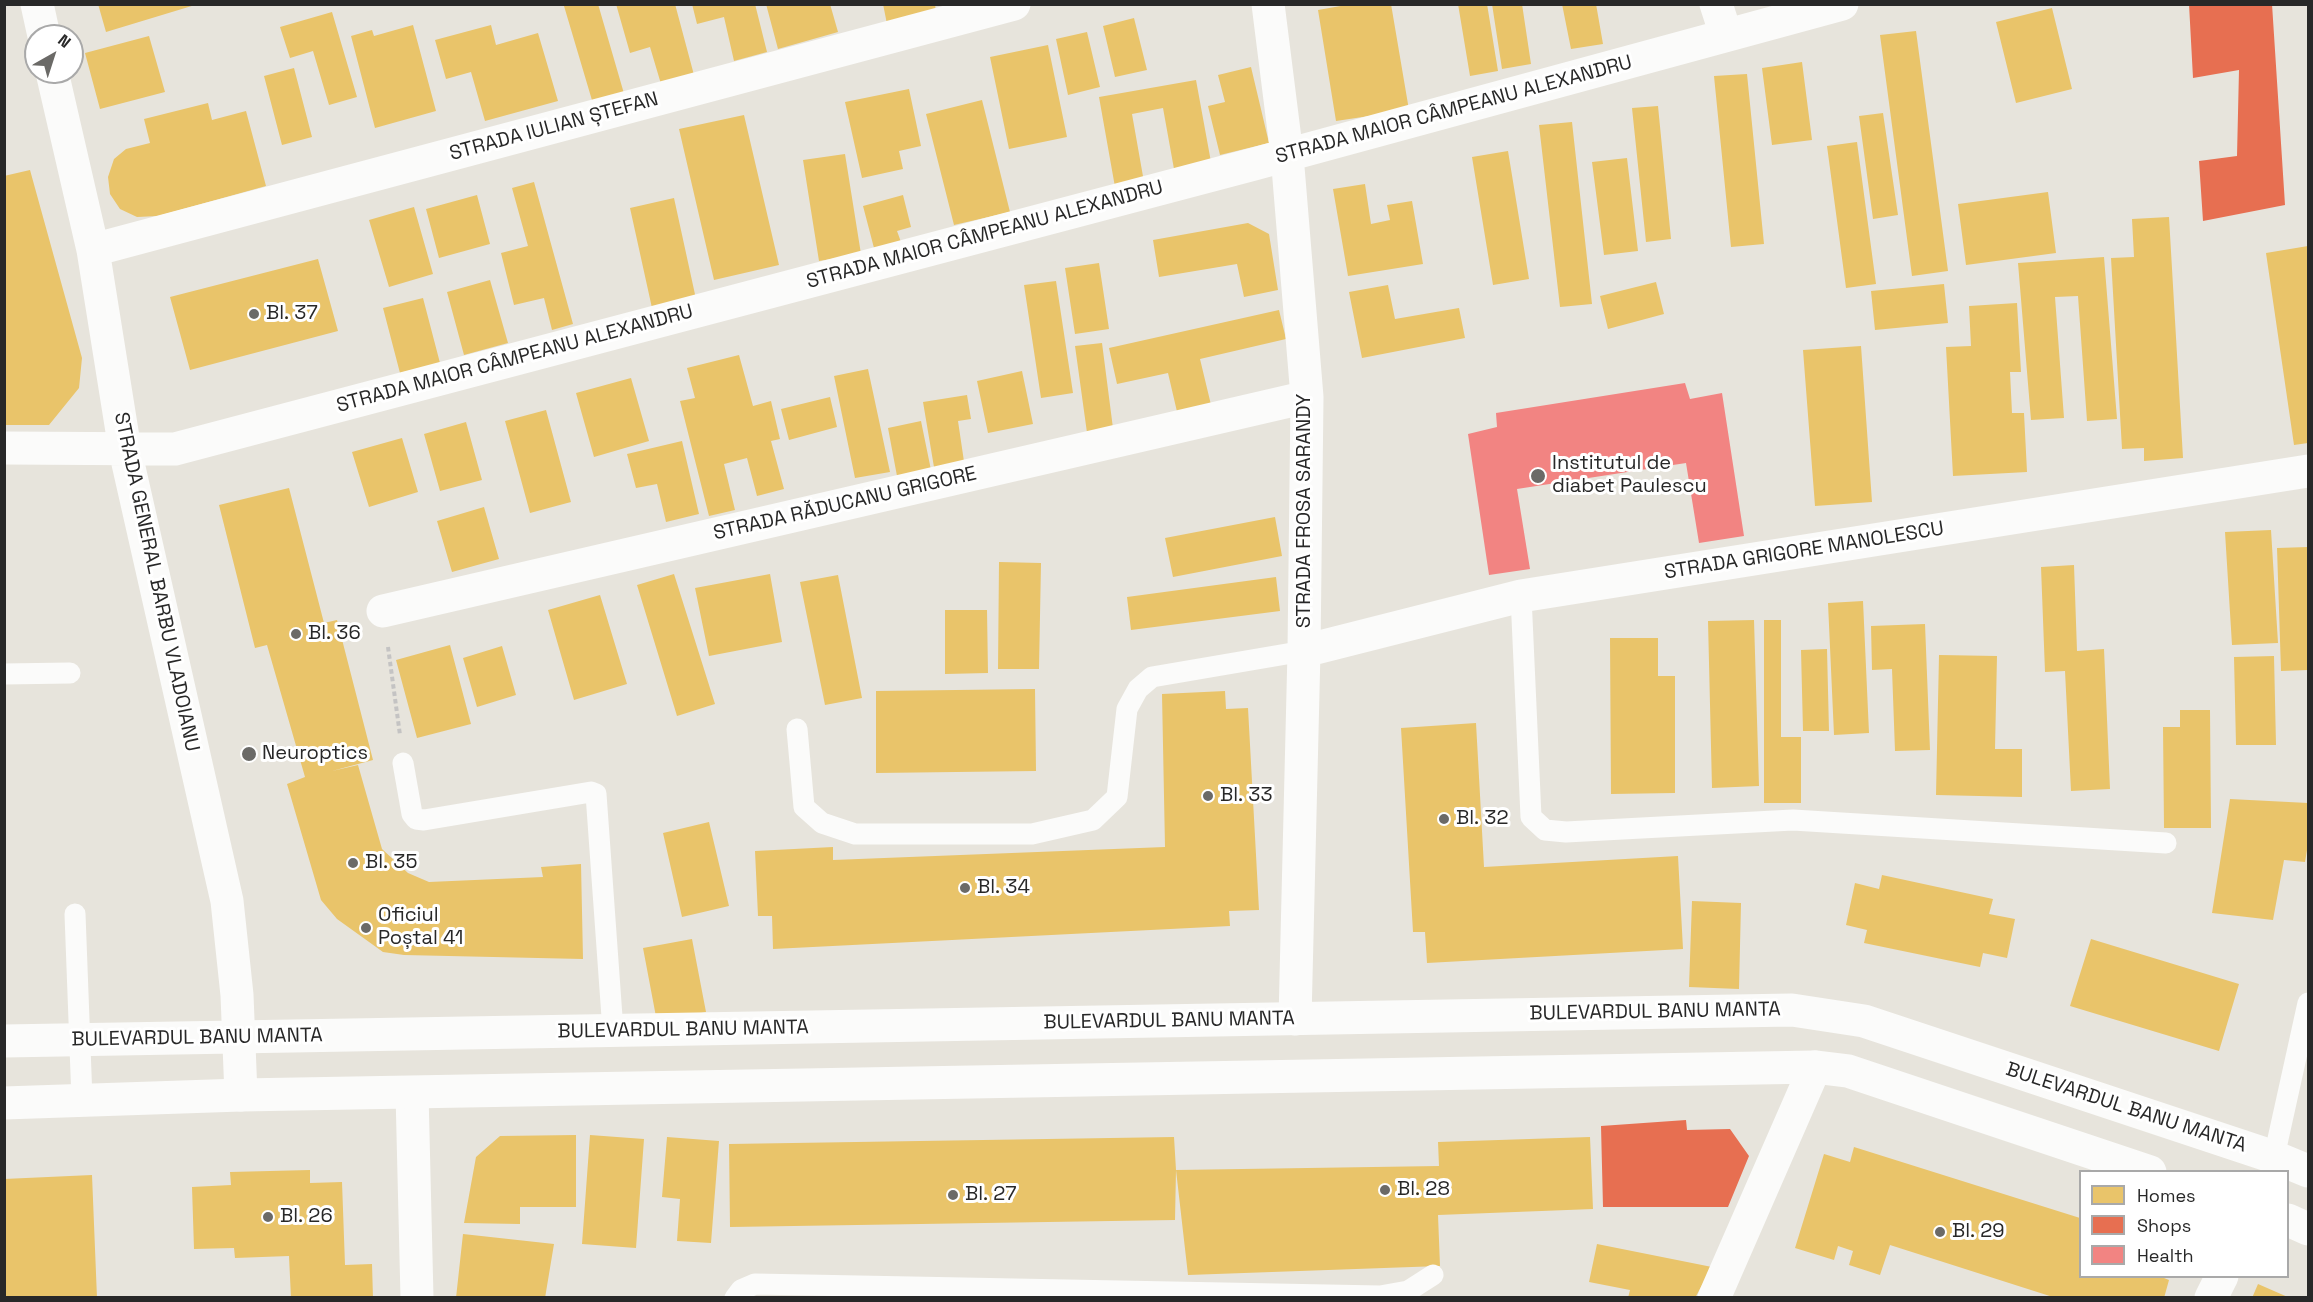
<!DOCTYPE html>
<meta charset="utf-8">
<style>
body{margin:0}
#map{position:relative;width:2313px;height:1302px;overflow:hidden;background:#e7e4dc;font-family:"Space Grotesk",sans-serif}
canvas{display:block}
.frame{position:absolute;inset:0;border:6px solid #282828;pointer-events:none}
.legend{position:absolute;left:2079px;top:1170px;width:210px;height:108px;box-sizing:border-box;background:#fff;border:2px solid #a9a9a9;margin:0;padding:8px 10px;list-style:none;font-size:18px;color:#282828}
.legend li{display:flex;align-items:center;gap:12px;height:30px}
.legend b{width:30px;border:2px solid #a9a9a9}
.north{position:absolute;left:24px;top:24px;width:60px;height:60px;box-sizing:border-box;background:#fff;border:2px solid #a9a9a9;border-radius:50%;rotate:39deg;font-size:16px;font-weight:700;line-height:24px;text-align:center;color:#282828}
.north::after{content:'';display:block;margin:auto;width:21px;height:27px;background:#6b6a67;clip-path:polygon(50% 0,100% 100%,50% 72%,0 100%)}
</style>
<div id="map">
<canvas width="2313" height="1302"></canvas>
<div class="frame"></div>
<ul class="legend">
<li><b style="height:16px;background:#e9c46a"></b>Homes</li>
<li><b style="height:16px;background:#e76f51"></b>Shops</li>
<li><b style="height:16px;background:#f28482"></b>Health</li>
</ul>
<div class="north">N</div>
</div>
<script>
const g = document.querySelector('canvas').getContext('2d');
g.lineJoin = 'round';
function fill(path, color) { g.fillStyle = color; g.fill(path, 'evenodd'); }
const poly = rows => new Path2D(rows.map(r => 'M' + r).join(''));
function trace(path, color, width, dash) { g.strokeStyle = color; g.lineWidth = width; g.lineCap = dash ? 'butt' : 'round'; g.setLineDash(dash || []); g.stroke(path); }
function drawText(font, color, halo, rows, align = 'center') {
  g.font = font + ' "Space Grotesk",sans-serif'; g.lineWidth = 6; g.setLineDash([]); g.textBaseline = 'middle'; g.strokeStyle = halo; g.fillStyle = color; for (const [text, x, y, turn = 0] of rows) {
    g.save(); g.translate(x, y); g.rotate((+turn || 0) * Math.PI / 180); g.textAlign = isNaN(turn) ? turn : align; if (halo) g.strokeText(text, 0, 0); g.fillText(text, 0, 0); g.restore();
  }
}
const homes = poly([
 [98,4,194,4,195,5,106,32],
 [570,4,598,4,625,97,594,107,564,6],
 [616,4,675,4,694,75,661,84,650,47,630,53],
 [692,4,755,4,767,52,734,61,724,17,697,24],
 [766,4,830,4,838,32,778,49],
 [883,4,935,4,936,13,887,24],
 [1352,4,1391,4,1409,110,1336,121,1318,10],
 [1458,4,1487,4,1498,71,1470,76],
 [1492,4,1522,4,1531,64,1502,69],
 [1562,4,1596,4,1603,44,1571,49],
 [2052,8,2072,89,2016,103,1996,22],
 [332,12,357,97,329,105,313,51,290,58,280,27],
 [1134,18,1147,70,1115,77,1103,26],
 [413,25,436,111,375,128,351,36,372,30,374,36],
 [491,25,496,45,538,33,558,101,485,121,471,72,446,79,435,40],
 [1916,31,1948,271,1912,276,1880,35],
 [1087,32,1100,87,1068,95,1056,39],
 [149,36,165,92,100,109,85,53],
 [1048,45,1067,137,1009,149,990,57],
 [1802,62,1812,140,1772,145,1762,68],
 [1251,67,1269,143,1220,155,1208,106,1225,102,1218,75],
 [294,68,312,137,282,145,264,76],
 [1747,74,1764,244,1731,247,1714,76],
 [1196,80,1211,162,1174,169,1163,108,1132,114,1144,182,1115,187,1099,97],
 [909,89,921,146,899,151,903,169,862,178,845,102],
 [982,100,1010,212,954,225,926,114],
 [208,103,212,120,246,111,266,186,158,216,137,217,120,209,110,194,108,177,114,159,126,149,150,143,144,119],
 [1658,106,1671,239,1646,242,1632,108],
 [1883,113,1898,215,1873,219,1859,116],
 [744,115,779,265,714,280,679,129],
 [1572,122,1592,304,1560,307,1539,125],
 [1857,142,1876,284,1846,288,1827,146],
 [1508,151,1529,279,1493,285,1472,157],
 [845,154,861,254,819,261,803,160],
 [1627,158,1638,251,1604,255,1592,162],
 [30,170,82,358,79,388,49,425,4,425,4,176],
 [534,182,573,324,552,330,544,298,514,305,501,253,528,246,512,188],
 [1365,184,1371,224,1390,220,1387,205,1412,201,1423,264,1348,276,1333,189],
 [2048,192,2056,253,1966,265,1958,204],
 [477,195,490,244,439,258,426,209],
 [903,195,911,227,897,231,901,242,874,248,863,206],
 [674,198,696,299,652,308,630,208],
 [414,207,433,274,389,287,369,220],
 [2169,217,2183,458,2144,461,2144,448,2122,449,2111,258,2134,257,2132,219],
 [1248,223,1269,234,1278,290,1244,297,1237,264,1159,277,1153,240],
 [2308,246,2308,443,2294,445,2266,253],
 [2104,257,2117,419,2087,421,2078,296,2055,297,2064,418,2031,420,2018,263],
 [318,259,338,331,190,370,170,297],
 [1099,263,1109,329,1075,334,1065,268],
 [490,280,508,343,464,355,447,292],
 [1056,281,1073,393,1041,398,1024,285],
 [1656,282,1664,314,1608,329,1600,296],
 [1944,284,1948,323,1875,330,1871,291],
 [1388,285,1395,319,1459,308,1465,338,1362,358,1349,292],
 [423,298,440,363,400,373,383,308],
 [2017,303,2021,372,2010,372,2012,413,2024,413,2027,472,1953,476,1946,347,1971,346,1969,306],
 [1279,310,1286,339,1200,359,1212,409,1178,416,1168,373,1117,384,1109,348],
 [1102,343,1114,436,1088,440,1075,346],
 [1861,346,1872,502,1815,506,1803,350],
 [739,355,753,406,771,401,780,439,771,441,784,489,757,496,747,458,724,464,735,510,709,516,680,401,695,398,687,368],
 [868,369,890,472,855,478,834,376],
 [1022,371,1033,424,988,433,977,381],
 [631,378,649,441,594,457,576,393],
 [967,395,971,419,958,421,966,475,936,479,923,402],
 [830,397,837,427,789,440,781,409],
 [546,410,571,502,530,513,505,421],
 [921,421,931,470,897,476,888,428],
 [466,422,482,480,440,491,424,434],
 [402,438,418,492,369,507,352,452],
 [682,441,699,514,666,522,657,484,636,488,627,454],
 [289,488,324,623,337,620,373,760,332,771,358,765,382,849,408,873,429,882,543,877,541,867,581,864,583,959,404,955,383,952,337,919,321,900,287,784,305,777,267,645,255,648,219,505],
 [484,507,499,559,452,572,437,521],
 [1275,517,1282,556,1173,577,1165,538],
 [2271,530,2278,643,2232,645,2225,532],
 [2308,547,2308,670,2281,671,2277,548],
 [999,562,1041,563,1039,669,998,669],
 [2074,565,2077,651,2104,649,2110,789,2071,791,2065,671,2045,672,2041,567],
 [674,574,715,704,677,716,637,585],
 [770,574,782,642,709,656,695,588],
 [838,575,862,698,825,705,800,582],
 [1276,577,1280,611,1131,630,1127,597],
 [600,595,627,684,574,700,548,610],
 [1863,601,1869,733,1834,735,1828,603],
 [945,610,987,610,988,673,945,674],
 [1754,620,1759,786,1712,788,1708,621],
 [1764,620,1781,620,1781,737,1801,737,1801,803,1764,803],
 [1925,624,1930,750,1895,751,1892,669,1872,670,1871,626],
 [1610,638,1658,638,1658,676,1675,676,1675,793,1611,794],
 [450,645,471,724,417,738,396,660],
 [502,646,516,695,477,707,463,658],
 [1827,649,1829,731,1803,731,1801,650],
 [1939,655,1997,656,1995,749,2022,749,2022,797,1936,795],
 [2274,656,2276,745,2236,745,2234,657],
 [1035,689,1036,771,876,773,876,691],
 [1225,691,1226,709,1248,708,1259,910,1229,911,1230,926,773,949,772,916,758,916,755,851,833,847,833,860,1165,847,1162,694],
 [2180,710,2210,710,2211,828,2164,828,2163,727,2180,727],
 [1476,723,1484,867,1678,856,1683,949,1427,963,1425,932,1413,932,1401,728],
 [2230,799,2308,803,2308,844,2305,862,2284,860,2273,920,2212,913],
 [709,822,729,906,682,917,663,833],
 [1882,875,1993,899,1989,914,2015,919,2007,958,1983,953,1980,967,1864,943,1867,930,1846,925,1855,883,1879,889],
 [1692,901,1741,903,1739,989,1689,987],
 [692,939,706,1012,657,1022,643,948],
 [2091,939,2239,984,2219,1051,2070,1006],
 [576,1135,576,1207,520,1207,520,1224,464,1223,476,1157,500,1136],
 [590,1135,644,1139,636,1248,582,1244],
 [667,1137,719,1141,711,1243,677,1241,680,1199,662,1197],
 [1174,1137,1176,1170,1175,1220,730,1227,729,1144],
 [1590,1137,1593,1209,1438,1215,1440,1266,1188,1275,1176,1170,1439,1166,1438,1142],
 [1854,1147,2080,1218,2080,1276,2159,1276,2169,1280,2164,1298,2056,1298,1890,1245,1880,1275,1849,1265,1853,1251,1838,1246,1834,1260,1795,1248,1824,1154,1850,1162],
 [310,1170,310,1183,342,1182,345,1265,372,1264,373,1298,291,1298,289,1256,235,1258,234,1248,194,1249,192,1187,231,1185,230,1172],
 [92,1175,97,1298,4,1298,4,1179],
 [463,1234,554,1244,545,1298,456,1298],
 [1597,1244,1712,1267,1695,1298,1628,1298,1630,1290,1589,1282],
 [2258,1284,2290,1298,2252,1298]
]);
const shops = poly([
 [2189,4,2272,4,2285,205,2203,221,2199,161,2237,156,2239,70,2193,78],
 [1686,1120,1687,1130,1730,1129,1749,1156,1728,1207,1603,1207,1601,1126]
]);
const health = poly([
 [1685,383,1690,399,1722,393,1744,536,1699,543,1686,463,1517,489,1530,569,1489,575,1468,434,1497,427,1496,413]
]);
const path = poly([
 [388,647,400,735]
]);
const lane = poly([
 [1521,596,1531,817,1545,830,1566,832,1793,820,2166,843],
 [4,674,70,673],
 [797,729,804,807,822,823,855,834,1032,834,1093,820,1117,797,1127,709,1138,689,1152,677,1304,651],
 [403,763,412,814,416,819,424,820,591,792,596,794,613,1031],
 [75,914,82,1100],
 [2274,1157,2308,1003],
 [735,1298,741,1290,755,1284,1380,1296,1408,1291,1433,1275]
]);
const street = poly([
 [37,4,44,36],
 [1268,4,1287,155,1307,397,1304,651,1295,1019],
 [1716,4,1726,35],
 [52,72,93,250,125,450,227,901,237,995,241,1095],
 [93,250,1014,4],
 [4,448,175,449,1254,164,1842,4],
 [383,611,1307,397],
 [1304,651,1521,596,2308,471],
 [412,1093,417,1298],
 [1714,1298,1815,1067],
 [2211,1298,2222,1276]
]);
const secondary = poly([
 [4,1041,1792,1010,1864,1021,2274,1157,2308,1171],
 [4,1103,241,1095,1815,1067,1848,1071,2150,1172],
 [2288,1220,2308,1229]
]);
const markers = [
 [254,314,6,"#6b6a67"],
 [1538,476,8,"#6b6a67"],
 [296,634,6,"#6b6a67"],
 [249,754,8,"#6b6a67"],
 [1208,796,6,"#6b6a67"],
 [1444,819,6,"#6b6a67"],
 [353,863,6,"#6b6a67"],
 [965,888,6,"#6b6a67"],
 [366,928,6,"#6b6a67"],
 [1385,1190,6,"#6b6a67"],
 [953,1195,6,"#6b6a67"],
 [268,1217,6,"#6b6a67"],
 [1940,1232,6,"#6b6a67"]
];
const streetNames = [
 ["STRADA MAIOR CÂMPEANU ALEXANDRU",1454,110,-15],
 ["STRADA IULIAN ȘTEFAN",554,127,-15],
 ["STRADA MAIOR CÂMPEANU ALEXANDRU",985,235,-15],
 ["STRADA MAIOR CÂMPEANU ALEXANDRU",515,359,-15],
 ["STRADA RĂDUCANU GRIGORE",845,504,-13],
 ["STRADA FROSA SARANDY",1305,511,-90],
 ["STRADA GRIGORE MANOLESCU",1804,551,-9],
 ["STRADA GENERAL BARBU VLADOIANU",156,582,78],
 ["BULEVARDUL BANU MANTA",1655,1012,-1],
 ["BULEVARDUL BANU MANTA",1169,1021,-1],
 ["BULEVARDUL BANU MANTA",683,1030,-1],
 ["BULEVARDUL BANU MANTA",197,1038,-1],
 ["BULEVARDUL BANU MANTA",2126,1108,18]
];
const poiNames = [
 ["Bl. 37",266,314],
 ["Institutul de",1552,464],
 ["diabet Paulescu",1552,487],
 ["Bl. 36",308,634],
 ["Neuroptics",262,754],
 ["Bl. 33",1220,796],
 ["Bl. 32",1456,819],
 ["Bl. 35",365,863],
 ["Bl. 34",977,888],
 ["Oficiul",378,916],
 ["Poștal 41",378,939],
 ["Bl. 28",1397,1190],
 ["Bl. 27",965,1195],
 ["Bl. 26",280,1217],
 ["Bl. 29",1952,1232]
];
fill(homes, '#e9c46a');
fill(shops, '#e76f51');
fill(health, '#f28482');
trace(path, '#c4c3c3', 4, [4.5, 3]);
trace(lane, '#fbfbfa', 21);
trace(street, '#fbfbfa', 33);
trace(secondary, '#fbfbfa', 33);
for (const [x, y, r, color] of markers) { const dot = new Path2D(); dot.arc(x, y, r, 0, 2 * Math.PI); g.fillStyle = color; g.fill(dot); trace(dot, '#fff', 2); }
drawText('20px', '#282828', '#fff', streetNames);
drawText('20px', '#282828', '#fff', poiNames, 'left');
</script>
